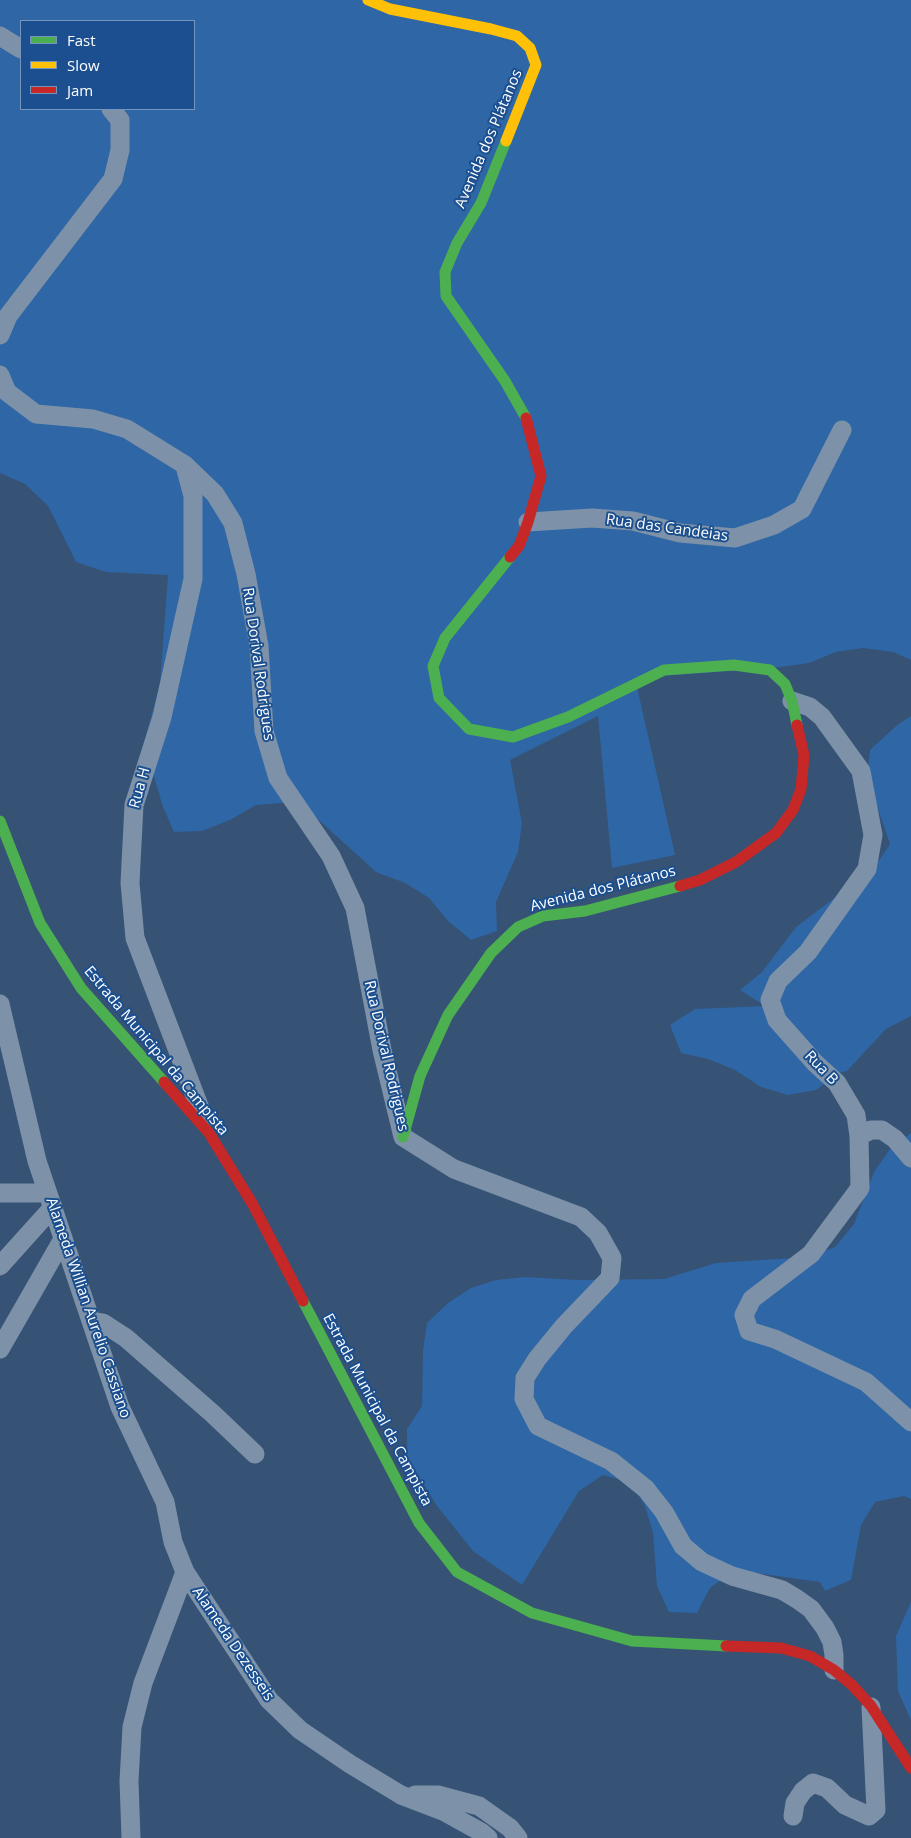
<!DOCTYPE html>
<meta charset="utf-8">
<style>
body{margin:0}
#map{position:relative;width:911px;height:1838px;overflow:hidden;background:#365274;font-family:"Open Sans",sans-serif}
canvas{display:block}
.legend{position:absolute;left:20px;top:20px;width:175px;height:90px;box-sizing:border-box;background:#1b4f8f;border:1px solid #7695bc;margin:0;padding:6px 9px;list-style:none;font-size:15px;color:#fff}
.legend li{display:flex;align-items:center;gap:10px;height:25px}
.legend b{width:25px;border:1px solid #7695bc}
</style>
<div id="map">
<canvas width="911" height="1838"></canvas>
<ul class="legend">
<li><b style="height:6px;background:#4caf50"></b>Fast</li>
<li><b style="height:6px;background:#ffc107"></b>Slow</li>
<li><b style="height:6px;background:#c62828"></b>Jam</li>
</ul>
</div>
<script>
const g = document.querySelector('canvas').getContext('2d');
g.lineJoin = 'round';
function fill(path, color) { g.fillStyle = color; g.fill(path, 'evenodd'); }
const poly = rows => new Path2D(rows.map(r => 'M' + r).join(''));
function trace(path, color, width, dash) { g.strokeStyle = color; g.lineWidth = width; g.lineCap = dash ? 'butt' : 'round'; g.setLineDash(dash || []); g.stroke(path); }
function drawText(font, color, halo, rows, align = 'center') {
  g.font = font + ' "Open Sans",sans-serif'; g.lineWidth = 4; g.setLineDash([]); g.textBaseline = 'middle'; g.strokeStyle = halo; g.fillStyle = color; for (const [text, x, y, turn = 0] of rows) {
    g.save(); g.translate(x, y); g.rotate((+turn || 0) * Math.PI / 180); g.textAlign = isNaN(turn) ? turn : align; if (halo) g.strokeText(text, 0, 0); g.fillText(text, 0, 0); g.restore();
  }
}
const green = poly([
 [0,0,911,0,911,660,893,652,863,648,836,652,809,663,781,667,635,678,675,855,612,868,598,716,510,760,522,823,518,852,496,902,497,931,471,940,448,921,429,898,405,883,376,872,310,812,283,803,256,805,230,820,202,831,174,832,163,807,144,743,160,684,168,575,106,572,76,562,48,506,25,484,0,473],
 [21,21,194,21,194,109,21,109],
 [911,716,911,1016,886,1029,847,1071,839,1073,816,1090,788,1095,761,1087,735,1070,708,1059,681,1053,670,1025,695,1009,765,1006,740,990,762,972,796,927,874,868,890,844,867,777,870,750,896,726],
 [911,1133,911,1499,904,1496,875,1502,861,1525,851,1580,825,1591,820,1582,734,1570,710,1588,697,1613,669,1612,657,1586,653,1533,645,1506,630,1482,603,1475,579,1491,522,1585,473,1551,437,1506,407,1457,407,1429,422,1406,423,1350,427,1323,448,1303,471,1288,496,1280,525,1277,577,1280,664,1279,716,1263,808,1257,835,1247,854,1224,874,1172,890,1149],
 [911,1602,911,1720,898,1691,896,1636]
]);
const street = poly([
 [0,36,21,49],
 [0,335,8,316,113,179,120,150,120,120,111,109],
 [0,375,7,392,36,414,93,419,127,429,185,465,215,494,233,523,246,574,259,646,264,731,278,778,331,856,355,908,382,1050,403,1137,454,1169,581,1217,598,1233,612,1258,610,1278,564,1326,537,1359,525,1378,524,1399,538,1426,611,1461,646,1489,664,1512,683,1546,702,1562,732,1576,782,1590,797,1599,811,1609,825,1628,832,1642,834,1655,834,1670],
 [185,466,193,496,193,579,162,717,134,805,130,883,135,938,204,1119],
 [528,522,592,518,633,521,680,533,735,538,774,525,802,509,842,430],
 [792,701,810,707,822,717,861,771,873,835,867,869,808,952,778,981,770,1000,777,1020,815,1063,837,1083,856,1115,859,1136,860,1188,811,1254,752,1299,744,1315,749,1331,775,1339,866,1382,911,1422],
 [0,1004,37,1161,120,1407,165,1502,173,1542,185,1572,143,1683,132,1727,129,1781,131,1838],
 [859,1136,871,1130,882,1130,895,1139,911,1158],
 [0,1193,48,1193],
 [0,1266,53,1207],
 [91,1321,103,1323,126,1338,213,1414,255,1454],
 [0,1349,63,1239],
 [185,1572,269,1700,300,1730,350,1764,401,1795,443,1811,481,1832,488,1838],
 [415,1795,438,1795,479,1806,510,1828,518,1838],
 [793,1816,795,1803,803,1791,813,1783,827,1788,845,1805,869,1816,876,1810,871,1707]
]);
const fast = poly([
 [506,141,481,203,457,243,445,272,446,296,505,381,526,418],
 [510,557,445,638,433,666,439,698,469,729,513,737,568,717,664,670,734,665,770,670,785,684,792,701,797,725],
 [0,821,40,923,81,988,164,1082],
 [403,1137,420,1076,448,1015,491,953,518,927,543,916,585,911,680,886],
 [303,1301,419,1523,457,1572,532,1613,632,1641,726,1646]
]);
const slow = poly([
 [368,0,390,9,491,29,517,36,530,48,536,65,506,141]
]);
const jam = poly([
 [510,557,519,546,528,522,541,476,526,418],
 [680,886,700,880,736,862,776,833,793,810,801,789,804,755,797,725],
 [164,1082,209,1133,252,1203,303,1301],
 [726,1646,781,1648,810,1656,834,1670,852,1685,871,1706,911,1768]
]);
const streetNames = [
 ["Avenida dos Plátanos",489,139,-67],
 ["Rua das Candeias",667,528,8],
 ["Rua Dorival Rodrigues",258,664,82],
 ["Rua H",140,788,-75],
 ["Avenida dos Plátanos",603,889,-14],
 ["Estrada Municipal da Campista",156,1051,50],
 ["Rua Dorival Rodrigues",386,1056,77],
 ["Rua B",821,1068,46],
 ["Alameda Willian Aurelio Cassiano",88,1308,71],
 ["Estrada Municipal da Campista",377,1410,62],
 ["Alameda Dezesseis",233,1644,56]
];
fill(green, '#2f66a5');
trace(street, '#7d92a8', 19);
trace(fast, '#4caf50', 11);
trace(slow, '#ffc107', 11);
trace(jam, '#c62828', 11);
drawText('15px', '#fff', '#1b4f8f', streetNames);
</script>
